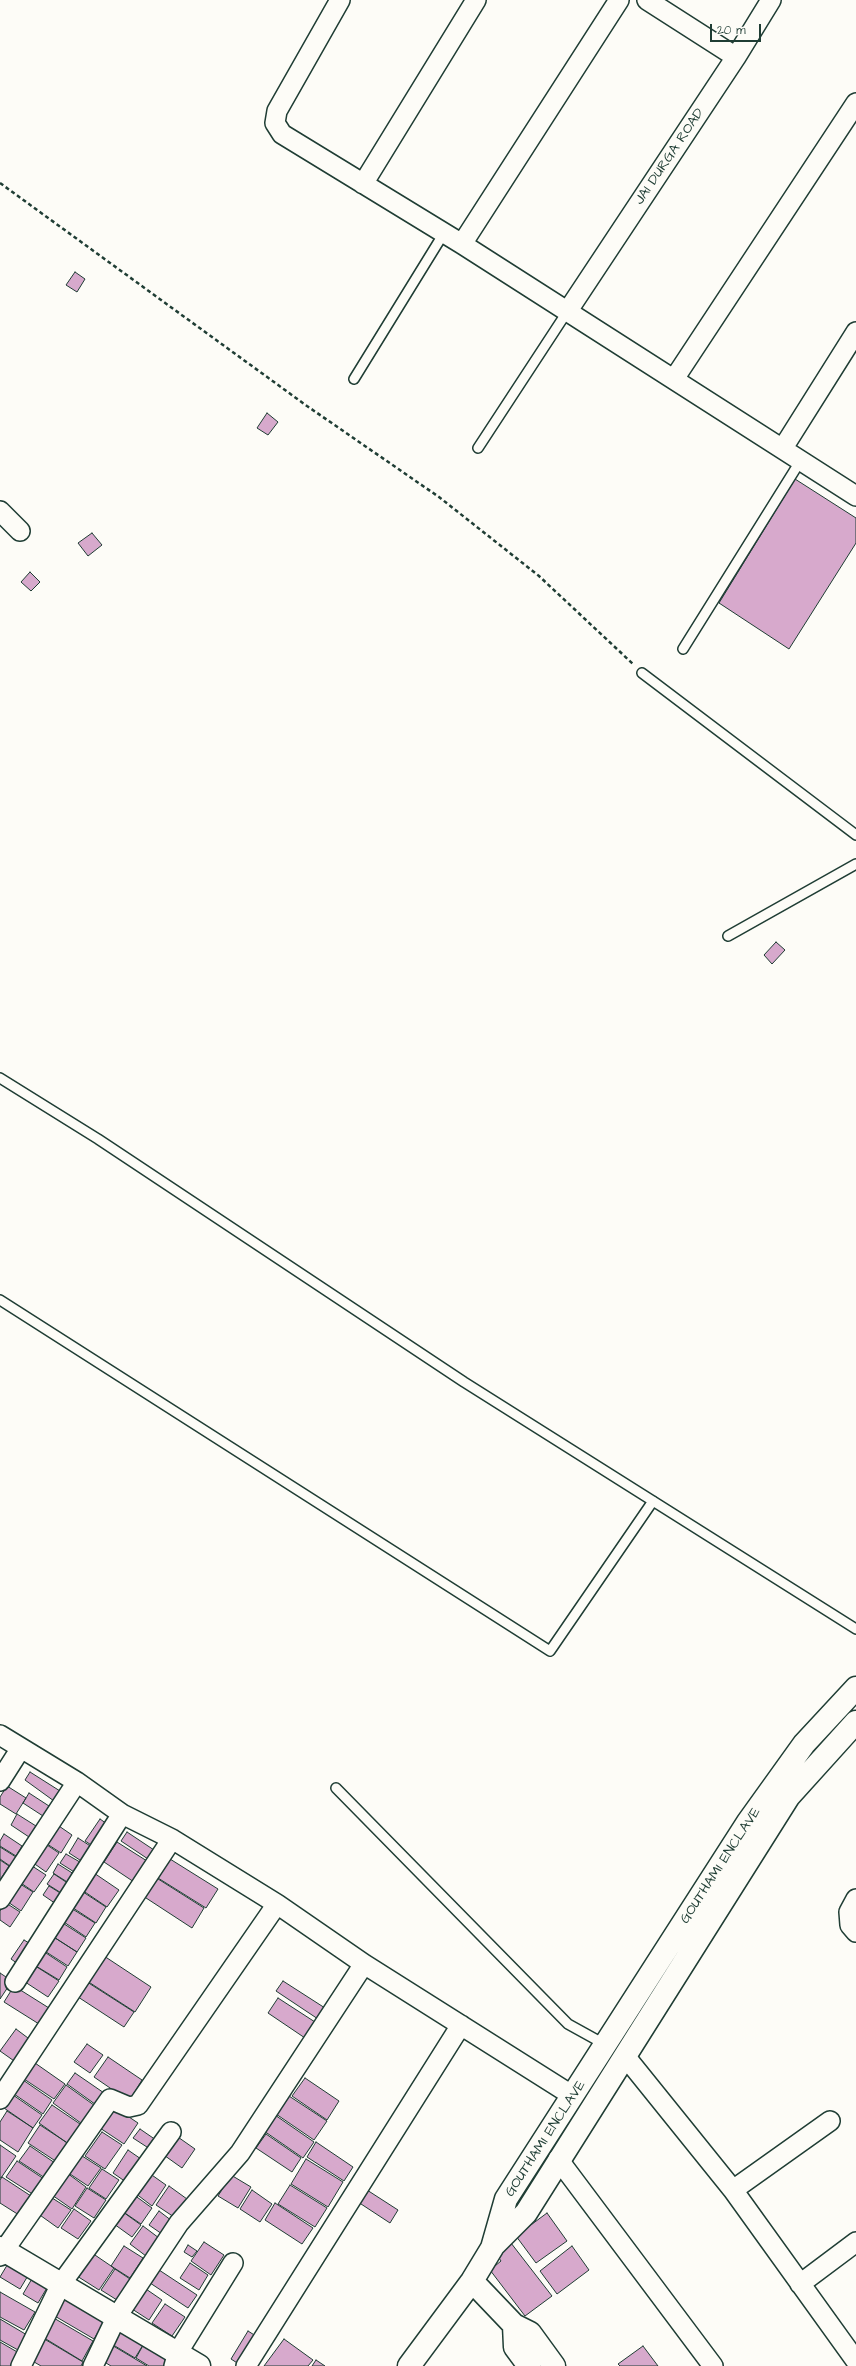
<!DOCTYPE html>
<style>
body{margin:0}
#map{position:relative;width:856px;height:2366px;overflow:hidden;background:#fdfcf7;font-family:"Architects Daughter",sans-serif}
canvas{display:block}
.scale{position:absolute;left:710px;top:24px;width:51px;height:18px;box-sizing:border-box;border:2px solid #1f3d34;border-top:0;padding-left:5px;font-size:12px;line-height:14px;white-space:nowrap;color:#1f3d34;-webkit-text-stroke:3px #fdfcf7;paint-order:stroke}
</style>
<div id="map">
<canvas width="856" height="2366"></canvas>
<div class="scale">20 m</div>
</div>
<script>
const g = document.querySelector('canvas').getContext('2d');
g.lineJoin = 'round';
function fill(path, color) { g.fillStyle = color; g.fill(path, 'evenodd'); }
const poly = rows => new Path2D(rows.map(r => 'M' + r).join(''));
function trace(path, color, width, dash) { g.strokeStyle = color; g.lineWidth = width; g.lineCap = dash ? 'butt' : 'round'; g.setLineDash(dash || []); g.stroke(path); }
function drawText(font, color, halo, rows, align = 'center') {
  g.font = font + ' "Architects Daughter",sans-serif'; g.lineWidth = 3; g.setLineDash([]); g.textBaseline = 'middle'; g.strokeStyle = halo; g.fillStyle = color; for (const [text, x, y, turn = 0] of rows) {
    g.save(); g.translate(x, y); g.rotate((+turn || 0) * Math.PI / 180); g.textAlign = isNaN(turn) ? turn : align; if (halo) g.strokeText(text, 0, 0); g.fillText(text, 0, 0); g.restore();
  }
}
const building = poly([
 [75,272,85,279,77,292,66,285,75,272],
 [267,413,278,422,268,435,257,428,267,413],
 [795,479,856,518,856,543,789,649,719,603,795,479],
 [92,533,102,545,88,556,78,543,92,533],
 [30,572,40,582,31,591,21,582,30,572],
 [776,942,785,950,772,964,764,955,776,942],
 [30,1772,60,1791,54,1801,25,1780,30,1772],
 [7,1786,26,1798,16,1814,0,1804,0,1797,7,1786],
 [29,1793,49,1806,43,1816,23,1803,29,1793],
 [17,1814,36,1826,29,1837,11,1825,17,1814],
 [100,1819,110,1826,96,1848,85,1841,100,1819],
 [56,1824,72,1835,61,1853,44,1842,56,1824],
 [127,1832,154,1850,148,1859,121,1841,127,1832],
 [4,1834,22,1846,16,1856,0,1846,0,1841,4,1834],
 [78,1838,95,1849,86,1864,69,1853,78,1838],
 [117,1842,147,1861,134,1882,104,1862,117,1842],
 [44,1843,59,1853,46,1872,32,1862,44,1843],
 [0,1847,16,1857,10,1866,0,1859,0,1847],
 [66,1854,85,1865,79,1875,60,1863,66,1854],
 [170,1859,218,1889,206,1908,158,1878,170,1859],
 [0,1860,9,1866,0,1880,0,1860],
 [29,1864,46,1875,34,1892,18,1881,29,1864],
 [58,1864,77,1876,72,1885,53,1873,58,1864],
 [91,1871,119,1890,107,1907,79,1888,91,1871],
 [54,1874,72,1886,66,1896,47,1884,54,1874],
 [155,1877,204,1908,192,1928,143,1896,155,1877],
 [17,1882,33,1892,21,1911,5,1900,17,1882],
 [49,1886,65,1896,59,1906,43,1895,49,1886],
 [77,1888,106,1907,96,1923,67,1904,77,1888],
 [6,1903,20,1912,10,1927,0,1920,0,1911,6,1903],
 [66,1905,95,1923,86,1937,58,1918,66,1905],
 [58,1920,86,1938,77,1952,49,1934,58,1920],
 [49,1934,77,1952,68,1966,40,1948,49,1934],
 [24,1940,34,1946,21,1966,11,1959,24,1940],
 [40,1949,67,1967,59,1980,31,1963,40,1949],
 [101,1954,151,1987,135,2012,84,1979,101,1954],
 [29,1962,59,1981,48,1997,19,1978,29,1962],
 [0,1973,12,1981,0,1999,0,1973],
 [84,1980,134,2012,124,2027,75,1995,84,1980],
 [283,1981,325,2008,318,2019,276,1991,283,1981],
 [14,1986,49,2008,39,2024,4,2002,14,1986],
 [278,1998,315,2022,305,2038,268,2013,278,1998],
 [16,2029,32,2041,17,2063,0,2051,16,2029],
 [87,2044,103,2055,90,2073,74,2062,87,2044],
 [108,2057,142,2080,129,2101,94,2077,108,2057],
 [35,2063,65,2084,54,2099,24,2079,35,2063],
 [75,2073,107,2095,99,2107,67,2084,75,2073],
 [305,2078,339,2101,327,2120,292,2096,305,2078],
 [23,2080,52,2100,43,2114,14,2094,23,2080],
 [66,2085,98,2108,85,2126,53,2103,66,2085],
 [13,2095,42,2115,33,2128,4,2108,13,2095],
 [289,2096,327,2121,314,2140,276,2114,289,2096],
 [52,2105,83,2126,70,2145,39,2123,52,2105],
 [114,2107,138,2123,124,2144,100,2128,114,2107],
 [7,2111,33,2128,18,2152,0,2140,0,2122,7,2111],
 [275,2115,314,2142,303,2158,264,2131,275,2115],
 [40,2125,69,2144,57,2162,28,2143,40,2125],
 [140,2129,156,2140,150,2149,133,2138,140,2129],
 [102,2132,122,2145,105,2169,85,2156,102,2132],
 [266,2134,301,2158,292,2172,256,2148,266,2134],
 [175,2135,195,2149,182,2168,161,2153,175,2135],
 [316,2142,353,2167,344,2181,307,2157,316,2142],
 [0,2145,16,2156,1,2178,0,2178,0,2145],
 [30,2146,55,2163,45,2178,19,2161,30,2146],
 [128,2150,141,2159,126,2182,113,2173,128,2150],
 [79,2154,101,2168,88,2186,67,2172,79,2154],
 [306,2159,343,2182,328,2207,291,2184,306,2159],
 [17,2161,44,2179,34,2195,6,2177,17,2161],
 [102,2169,119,2180,106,2199,89,2188,102,2169],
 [67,2173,86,2187,72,2209,52,2195,67,2173],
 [149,2173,166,2185,152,2206,135,2193,149,2173],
 [231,2175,251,2187,238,2208,218,2196,231,2175],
 [2,2177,31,2196,19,2215,0,2203,0,2180,2,2177],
 [290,2185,327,2208,315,2227,278,2204,290,2185],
 [169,2186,187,2199,174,2217,156,2205,169,2186],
 [87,2188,106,2200,94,2218,75,2206,87,2188],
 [252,2190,272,2204,260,2222,240,2209,252,2190],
 [367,2190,398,2210,390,2223,358,2202,367,2190],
 [130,2192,152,2208,141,2224,119,2209,130,2192],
 [49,2196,71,2210,58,2228,37,2213,49,2196],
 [275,2203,313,2228,302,2244,265,2220,275,2203],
 [74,2209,91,2221,78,2239,61,2228,74,2209],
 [159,2211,172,2221,162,2234,149,2225,159,2211],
 [123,2212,141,2225,132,2237,114,2224,123,2212],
 [547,2213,567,2241,536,2263,516,2236,547,2213],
 [143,2226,159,2238,146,2256,130,2244,143,2226],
 [204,2242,224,2255,211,2275,191,2261,204,2242],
 [511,2243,552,2296,525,2316,490,2270,501,2261,497,2255,511,2243],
 [188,2245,197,2251,192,2257,184,2252,188,2245],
 [124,2246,143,2258,130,2278,111,2266,124,2246],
 [572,2246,589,2270,557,2294,540,2271,572,2246],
 [92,2253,114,2268,99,2290,77,2276,92,2253],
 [9,2262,29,2274,20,2289,0,2277,9,2262],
 [190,2263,208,2275,199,2290,180,2278,190,2263],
 [156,2268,197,2295,188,2308,147,2281,156,2268],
 [115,2269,130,2279,117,2300,101,2290,115,2269],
 [33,2277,48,2286,38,2303,23,2294,33,2277],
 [143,2287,162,2300,149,2320,129,2307,143,2287],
 [0,2292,35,2312,24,2330,0,2317,0,2292],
 [65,2295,106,2319,94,2339,53,2315,65,2295],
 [165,2304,185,2317,172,2336,152,2323,165,2304],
 [52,2317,93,2341,82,2361,41,2336,52,2317],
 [0,2319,27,2335,18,2350,0,2340,0,2319],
 [121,2325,146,2340,135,2358,110,2343,121,2325],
 [248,2331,259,2338,242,2366,231,2359,248,2331],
 [41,2337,83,2362,81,2366,41,2366,29,2359,41,2337],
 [284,2339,313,2360,308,2366,264,2366,284,2339],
 [146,2340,171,2355,164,2366,149,2366,136,2358,146,2340],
 [0,2342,19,2353,11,2366,0,2366,0,2342],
 [110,2344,147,2366,111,2366,101,2360,110,2344],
 [643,2346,658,2366,620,2366,618,2364,643,2346],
 [316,2360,325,2366,312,2366,316,2360]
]);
const path = poly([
 [0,183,307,406,439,497,539,576,633,664]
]);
const service = poly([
 [354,379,444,233],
 [478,448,567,312],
 [683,649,801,460],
 [642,673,856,835],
 [728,936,856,864],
 [0,1078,98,1139,464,1382,856,1629],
 [0,1300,550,1651,653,1501],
 [336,1788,568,2024,606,2045]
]);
const minor = poly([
 [340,0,277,111,275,123,282,134,462,244,856,496],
 [647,0,736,57],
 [363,184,476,0],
 [462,244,619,0],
 [567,312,736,57,771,0],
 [674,379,856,103],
 [783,448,856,332],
 [0,511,20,531],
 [0,1735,77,1782,122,1814,172,1839,277,1904,364,1964,573,2096],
 [0,1781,21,1748],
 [0,1899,77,1782],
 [856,1899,849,1912,850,1925,856,1932],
 [15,1982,122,1814],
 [625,2056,733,2190,856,2361],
 [0,2099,172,1839],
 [558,2159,713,2366],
 [733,2190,830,2121],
 [0,2256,110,2099,129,2107,138,2105,277,1904],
 [800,2284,856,2242],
 [21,2366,61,2284,171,2132],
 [93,2366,116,2318,179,2223,240,2153,364,1964],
 [174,2366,178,2352,233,2263],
 [246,2366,461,2025]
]);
const tertiary = poly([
 [494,2245,526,2213,789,1796,856,1722],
 [0,2248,199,2366],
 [472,2281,514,2325,530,2333,554,2366],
 [514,2325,515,2347,529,2366],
 [409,2366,472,2281,492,2248,506,2199,748,1822,804,1744,856,1688]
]);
const streetNames = [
 ["JAI DURGA ROAD",670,157,-56],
 ["GOUTHAMI ENCLAVE",721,1866,-57],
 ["GOUTHAMI ENCLAVE",546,2139,-57]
];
fill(building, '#d7a9cc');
trace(building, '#1f3d34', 1);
trace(service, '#1f3d34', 12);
trace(minor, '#1f3d34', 22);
trace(tertiary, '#1f3d34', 25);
trace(path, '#1f3d34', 2.5, [4, 3]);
trace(service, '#fdfcf7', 9);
trace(minor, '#fdfcf7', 19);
trace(tertiary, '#fdfcf7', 22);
drawText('14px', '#1f3d34', '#fdfcf7', streetNames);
</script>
